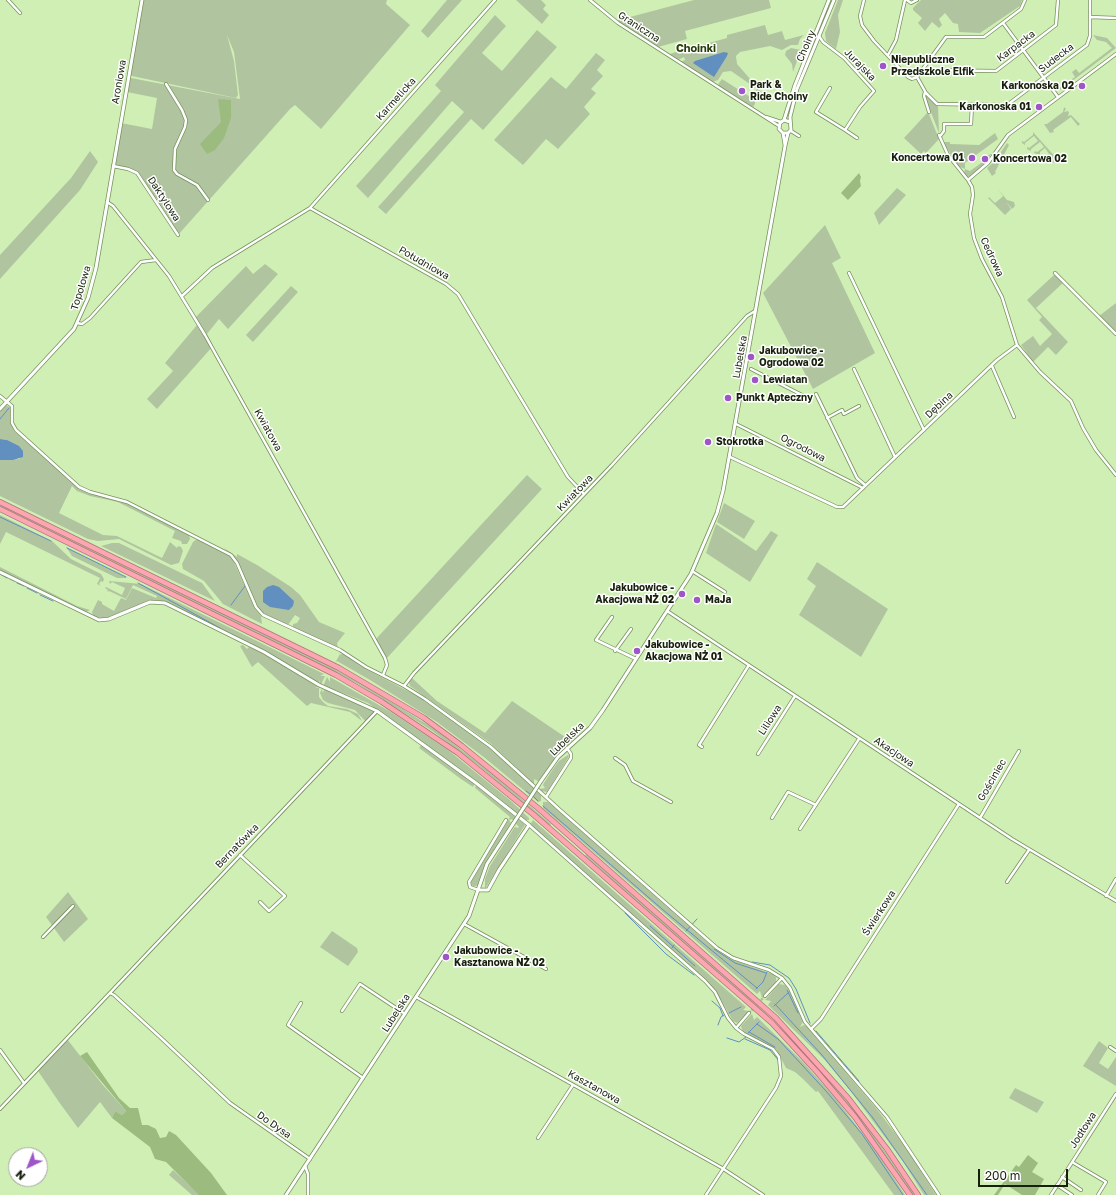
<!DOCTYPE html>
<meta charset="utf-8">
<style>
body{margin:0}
#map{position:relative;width:1116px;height:1195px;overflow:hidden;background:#d0efb5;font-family:"Golos Text",sans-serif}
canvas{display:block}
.north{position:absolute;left:8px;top:1147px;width:40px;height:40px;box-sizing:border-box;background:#fff;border:1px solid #a2a69d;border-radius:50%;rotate:223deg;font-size:11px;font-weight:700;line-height:16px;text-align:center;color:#16200b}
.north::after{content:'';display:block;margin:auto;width:14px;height:18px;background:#9d55c8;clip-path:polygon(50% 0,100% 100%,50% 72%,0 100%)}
.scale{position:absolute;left:978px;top:1169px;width:90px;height:18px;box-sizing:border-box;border:2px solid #16200b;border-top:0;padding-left:5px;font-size:12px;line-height:14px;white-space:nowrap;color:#16200b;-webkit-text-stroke:3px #fff;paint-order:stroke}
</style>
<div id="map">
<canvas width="1116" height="1195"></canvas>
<div class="north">N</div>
<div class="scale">200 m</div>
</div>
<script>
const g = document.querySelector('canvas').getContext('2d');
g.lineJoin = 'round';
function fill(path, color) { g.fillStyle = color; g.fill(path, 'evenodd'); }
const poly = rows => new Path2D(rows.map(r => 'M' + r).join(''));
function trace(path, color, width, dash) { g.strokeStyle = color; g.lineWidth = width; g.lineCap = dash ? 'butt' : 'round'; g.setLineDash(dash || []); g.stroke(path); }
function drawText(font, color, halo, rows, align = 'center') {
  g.font = font + ' "Golos Text",sans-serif'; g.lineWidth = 3; g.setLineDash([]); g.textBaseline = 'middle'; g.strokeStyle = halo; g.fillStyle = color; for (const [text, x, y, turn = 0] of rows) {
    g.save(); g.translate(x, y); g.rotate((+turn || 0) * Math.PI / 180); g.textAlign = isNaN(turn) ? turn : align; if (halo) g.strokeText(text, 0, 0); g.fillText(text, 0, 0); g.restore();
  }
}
const green = poly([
 [144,0,387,0,386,4,410,25,321,129,295,105,290,109,178,235,140,174,130,169,114,165,121,123,152,129,157,98,127,92,131,78,266,104,240,99,234,52,227,35,234,61,238,95,236,98,132,76,130,74],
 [447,0,462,0,428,38,421,31],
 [516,0,541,0,546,5,543,9,549,15,542,24],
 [694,0,769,0,771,8,685,31,687,39,658,47,615,21],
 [838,0,843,0,838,15,840,32,836,49,826,41,825,33],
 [921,0,1022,0,1020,6,980,33,959,32,958,24,953,23,945,13,939,19,942,25,939,28,932,22,925,31,918,23,922,18,913,10,913,8],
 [495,15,506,26,482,53,502,71,537,30,557,47,483,130,471,119,386,214,378,207,464,112,452,101,368,198,356,186,441,91,435,85],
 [765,25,768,35,782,31,785,40,804,35,800,39,798,45,791,45,782,50,770,46,740,52,736,56,737,64,765,96,766,101,756,91,757,89,731,71,723,72,718,80,712,82,680,62,685,60,684,57,678,60,670,54,692,47,693,53,696,53,694,47,727,38,727,35],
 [1093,35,1107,38,1116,48,1060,90,1058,90,1057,89,1075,77,1072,72,1076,69,1079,73,1112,48,1106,42,1097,40],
 [791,48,801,50,793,72,792,64,785,55,786,51],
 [596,53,605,60,597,70,603,76,591,89,596,93,584,107,590,114,558,149,546,139,523,165,494,140,551,77,566,89],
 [722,79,755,100,755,104,753,107,718,86,719,83],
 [926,96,938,105,939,133,925,97],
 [1064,107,1066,109,1064,112,1068,111,1069,113,1068,116,1071,115,1080,124,1078,126,1071,117,1053,130,1054,132,1050,133,1044,124,1047,124,1063,112],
 [928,112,939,139,926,153,924,151,921,154,904,138],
 [1033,132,1059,161,1058,162,1051,163,1042,157,1049,154,1045,148,1040,152,1040,155,1034,153,1035,151,1037,152,1044,147,1040,142,1031,149,1031,151,1027,149,1027,147,1029,148,1038,141,1034,136,1025,143,1025,145,1022,143,1022,141,1024,142,1033,135],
 [995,133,998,139,965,163,965,169,970,171,984,161,988,155,991,154,987,161,971,176,967,177,964,173,965,169,958,166,945,145,944,142,950,142,950,144,979,145],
 [1007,143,1009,145,995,172,996,173,992,176,987,168,995,161],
 [90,151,98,162,80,190,0,279,0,255,71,178],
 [897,188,906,195,879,225,874,213],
 [998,189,1007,200,1014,202,1015,206,1012,209,1006,202,1011,209,1005,215,988,198,989,197,995,203,1001,198,1003,196],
 [825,225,841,258,832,263,875,353,813,389,763,293],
 [265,264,278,274,228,329,219,319,207,334,213,346,157,409,147,399,173,371,165,363,197,325,194,319,246,266,253,274],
 [1054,275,1057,275,1064,282,1036,308,1068,342,1056,355,1048,347,1033,362,1021,345,1033,336,1040,346,1052,334,1039,320,1042,317,1027,300],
 [291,286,298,292,253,342,246,335],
 [1116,303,1116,333,1099,316],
 [6,405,11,408,10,423,14,431,80,489,119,500,189,535,190,539,187,544,182,544,181,541,172,538,175,531,118,502,90,496,77,491,72,486,59,513,103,535,117,536,162,558,170,542,177,548,178,546,181,547,183,551,179,563,171,565,119,539,98,541,88,539,0,496,0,460,20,459,7,440,0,439,0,411],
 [527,475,542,489,387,658,376,639],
 [0,503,318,660,359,682,433,728,494,775,551,824,550,826,479,766,431,730,358,684,316,662,0,506],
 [724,503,755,521,744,539,717,522],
 [0,515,52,541,71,559,101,574,104,579,103,582,101,581,99,584,101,586,97,584,100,578,6,532,0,544],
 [716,524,756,551,771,531,778,535,750,582,706,553],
 [197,539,230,556,233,560,255,609,261,616,262,624,223,604,204,581,183,569,182,564,193,542],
 [112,543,119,543,202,583,215,601,101,546],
 [66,547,126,577,126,578,117,578,72,556],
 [223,547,237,557,237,554,257,565,291,587,300,595,319,622,345,633,337,643,338,648,293,628,293,624,297,623,300,618,295,615,288,625,261,612,257,607,238,563,235,558],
 [817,562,888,609,861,657,799,615,816,586,807,579],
 [0,567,77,606,90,610,84,613,0,570],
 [109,581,141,584,324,674,320,676,325,676,319,689,319,697,323,702,328,706,347,709,358,714,362,721,350,712,311,703,307,706,258,662,252,667,240,646,243,645,247,649,249,647,267,655,318,687,315,688,318,688,320,683,319,680,319,684,260,649,166,603,156,600,146,602,108,618,94,617,92,612,98,600,102,602,102,604,114,611,121,598,126,600,132,588,156,598,157,596,133,585,126,599,109,591,107,592,108,590,105,588,106,587,122,595,125,588,112,582,110,584],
 [342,653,362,667,419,697,486,744,541,795,541,801,538,802,485,758,437,722,370,680,337,661,335,663,340,654,341,655],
 [327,677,330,682,330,677,391,712,448,750,511,801,529,818,529,820,525,820,489,790,368,703,325,686,328,685,325,686,322,690,323,693,324,689,351,700,373,711,373,713,365,721,355,710,328,703,323,700,320,693],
 [412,678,437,701,485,733,512,701,568,739,583,724,586,727,560,752,539,780,538,781,534,779,534,784,490,743,410,686,409,682],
 [422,744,474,783,474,785,473,787,461,779,419,748],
 [568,755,569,755,568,758,547,792,541,791,540,789,545,788,543,785,544,783,553,769,559,761],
 [476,785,525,825,485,889,485,879,490,866,514,828,515,827,518,828,519,827,512,819,509,820,511,823,487,860,478,885,473,887,471,882,510,817,475,788],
 [543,802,548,802,716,950,730,959,772,974,776,977,776,982,762,998,760,991,757,994,543,808],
 [533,820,746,1007,743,1010,749,1011,748,1013,737,1023,733,1021,719,996,707,982,530,825],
 [586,854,749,997,804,1051,860,1116,915,1195,913,1195,858,1118,803,1052,776,1026,585,856],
 [68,892,88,919,64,942,46,917],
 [332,931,357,948,358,952,348,966,320,947],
 [779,984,785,985,790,992,803,1022,800,1027,804,1025,806,1026,876,1108,904,1145,936,1195,924,1195,902,1160,852,1093,824,1059,768,1005,771,1001,765,1000],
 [752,1014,754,1020,757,1017,804,1063,836,1099,876,1151,905,1195,894,1195,818,1091,816,1092,803,1079,795,1072,786,1068,776,1049,743,1032,741,1026],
 [67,1039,102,1084,126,1111,122,1115,115,1111,112,1118,100,1102,78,1128,59,1102,38,1071],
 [1099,1041,1108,1048,1099,1063,1108,1069,1116,1057,1116,1086,1083,1066],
 [1015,1088,1044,1102,1037,1113,1009,1098],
 [173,1170,199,1194,199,1195,192,1195,169,1175]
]);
const forest = poly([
 [218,99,231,100,231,118,224,138,215,150,207,154,200,144,221,122],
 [859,173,861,177,860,181,861,186,848,200,841,193],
 [87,1052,119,1098,130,1108,138,1108,142,1125,148,1125,156,1129,160,1138,166,1137,169,1131,176,1135,211,1173,227,1195,199,1195,166,1162,155,1159,150,1147,112,1118,115,1111,122,1115,126,1111,80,1056],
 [1028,1155,1038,1163,1032,1172,1044,1179,1035,1195,1022,1195,1005,1184,998,1195,994,1195,1016,1165,1019,1167]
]);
const water = poly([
 [724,52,728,53,727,56,714,77,693,63,695,61],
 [0,439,7,440,19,446,23,451,23,457,13,460,0,460],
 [273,585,279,587,294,601,293,606,289,610,270,607,263,602,263,591,267,587]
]);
const stream = poly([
 [0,419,9,408],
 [0,517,51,541],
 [67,548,126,577],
 [0,574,7,578],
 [10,579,14,581],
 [17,583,24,586],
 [138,583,220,628],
 [27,588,37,593],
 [40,595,53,601],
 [231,605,245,586],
 [526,791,530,794],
 [533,796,538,801],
 [543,806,662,909,757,988],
 [625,913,666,954,694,975],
 [650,926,695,966],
 [686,931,697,919],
 [672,948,674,945],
 [714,949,735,963,766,973],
 [752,962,770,965,789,978,796,989,810,1023],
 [756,989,763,982,767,972],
 [787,990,798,1013],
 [712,1001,720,1008,723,1016],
 [775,1004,821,1054,873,1118,927,1195],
 [774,1006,789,992],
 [729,1013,741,1007],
 [757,1024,778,1039,826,1091,862,1134,903,1195],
 [718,1025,721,1017,724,1015],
 [816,1031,859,1081],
 [749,1032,775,1047],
 [748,1033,759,1022],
 [727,1038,739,1042,746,1037],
 [745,1039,770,1050,779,1061]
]);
const minorTunnel = poly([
 [749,1013,765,996]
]);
const minor = poly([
 [8,0,20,13],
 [590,0,618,23,779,126],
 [864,0,860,16,862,25,874,41,908,77,912,79,917,77],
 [907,0,911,3,917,0],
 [1090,17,1116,18],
 [1003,23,1058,97],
 [819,36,823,42,844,58,874,91,860,107,845,130,816,112,830,88],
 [888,55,896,40,905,0],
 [924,70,996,71,1056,25,1058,0],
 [917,77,926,93,937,104,1007,105,1087,45,1090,36,1090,0],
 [917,77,946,37,984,37,1021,9,1025,0],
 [166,84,182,110,186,120,185,127,175,149,174,170,177,174,197,185,208,200],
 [925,92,924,96,929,112],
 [766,117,781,122],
 [845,130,857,138],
 [791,131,799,136],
 [939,135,948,155,968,180,972,187,973,195,970,214,974,238,982,259,1002,297,1017,345,1040,372,1071,401,1083,428,1096,450,1116,475],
 [941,135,944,131,944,124,971,124,972,105],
 [113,166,128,169,137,173,178,235],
 [968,180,988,163,1008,135,1116,54],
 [107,202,113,206,169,276,205,335,385,658,387,665,383,675],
 [310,208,495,0],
 [849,273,924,430],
 [1055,273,1116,334],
 [182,296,212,268,310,208,446,284,458,294,568,477,584,494],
 [77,323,82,324,90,318,141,262,156,260],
 [992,366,1014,417],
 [751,369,804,396],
 [854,369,895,457],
 [816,394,857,478,865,485],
 [0,396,12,406,12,423,16,430,79,487,90,492,127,502,231,555,237,563,256,607,263,615,340,650,366,667,404,686,425,699,491,747,560,810,717,948,733,958,769,970,782,978,790,988,805,1022,887,1117,939,1195],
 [827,418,842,410,844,414,859,406],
 [736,424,863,488],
 [730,457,837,507,843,507,997,360,1017,345],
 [692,571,725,592],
 [667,611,1012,839,1116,901],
 [612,617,596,640,636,659],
 [615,651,631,629],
 [404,686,414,673,612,465,747,316,755,311],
 [702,747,699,745,749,665],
 [758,754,795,696],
 [615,758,625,765,633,781,671,802],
 [546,797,571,758,571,754,567,748],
 [772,818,788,792,816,805],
 [980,818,1019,751],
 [529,825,705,981,715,992,728,1018,736,1028],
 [800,829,859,739],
 [240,855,285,896,269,911,260,902],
 [1007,882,1029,850],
 [478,890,470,887,469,882,506,820],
 [1106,896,1116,879],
 [464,924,546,969],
 [43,937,73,906],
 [110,993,114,995,161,1038,230,1103,310,1159],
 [765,996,782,978],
 [416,997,722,1168,763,1195],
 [301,1003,288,1025,363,1078],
 [342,1011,360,984,405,1014],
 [811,1029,821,1019,959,804],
 [1110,1047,1116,1051],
 [0,1050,24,1083],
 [0,1109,377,711],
 [538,1138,573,1085],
 [1072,1162,1106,1182,1098,1195],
 [305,1166,308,1174,308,1195],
 [1062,1177,1081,1190],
 [1057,1185,1072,1195],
 [706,1195,776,1088,781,1076,779,1057,773,1049,744,1034,736,1028,749,1013],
 [1051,1195,1116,1094]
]);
const tertiary = poly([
 [784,120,795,85,829,0],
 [783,133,788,133,791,130,790,117,797,89,834,0],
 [783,133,779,129,780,123,784,120,790,122],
 [783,133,785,145],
 [0,409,74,329,88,298,96,268,142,0],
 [0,572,99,620,109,619,150,602,165,603,264,652,319,685,377,711,476,783,529,825,499,870,488,890,478,890],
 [541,781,558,757,590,728,603,710,691,574,717,513,723,491,785,146,788,133],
 [286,1195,469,916,487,864,513,824]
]);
const motorway = poly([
 [0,502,339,668,424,718,462,746,538,808,776,1018,848,1098,887,1149,918,1195],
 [0,509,336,675,382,702,458,753,534,815,772,1023,817,1072,855,1117,910,1195]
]);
const tertiaryBridge = poly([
 [513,824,541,781]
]);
const markers = [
 [883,66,4,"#9d55c8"],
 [1082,86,4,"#9d55c8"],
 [742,91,4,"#9d55c8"],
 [1039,107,4,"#9d55c8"],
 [972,158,4,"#9d55c8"],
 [985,159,4,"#9d55c8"],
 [751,357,4,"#9d55c8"],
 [755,380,4,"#9d55c8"],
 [728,398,4,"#9d55c8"],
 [708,442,4,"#9d55c8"],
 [682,594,4,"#9d55c8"],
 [697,600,4,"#9d55c8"],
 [637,651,4,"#9d55c8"],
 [446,957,4,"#9d55c8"]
];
const streetNames = [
 ["Graniczna",639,27,33],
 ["Choiny",806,46,-67],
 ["Karpacka",1016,46,-37],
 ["Sudecka",1056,58,-37],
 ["Jurajska",860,65,46],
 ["Aroniowa",119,82,-80],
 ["Karmelicka",396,99,-48],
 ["Daktylowa",164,199,57],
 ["Cedrowa",992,257,65],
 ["Południowa",424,263,30],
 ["Topolowa",81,288,-73],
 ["Lubelska",740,357,-80],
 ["Dębina",939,405,-43],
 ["Kwiatowa",268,430,61],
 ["Ogrodowa",803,448,27],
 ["Kwiatowa",575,493,-46],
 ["Liliowa",770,720,-57],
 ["Lubelska",567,739,-44],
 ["Akacjowa",894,752,34],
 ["Gościniec",992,780,-60],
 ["Bernatówka",237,846,-46],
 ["Świerkowa",879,913,-57],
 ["Lubelska",396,1013,-57],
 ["Kasztanowa",594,1087,29],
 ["Do Dysa",274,1125,35],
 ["Jodłowa",1083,1130,-57]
];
const poiNames = [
 ["Niepubliczne",891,60],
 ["Przedszkole Elfik",891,72],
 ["Park &",750,85],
 ["Ride Choiny",750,97],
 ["Karkonoska 02",1074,86,"right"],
 ["Karkonoska 01",1031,107,"right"],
 ["Koncertowa 01",964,158,"right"],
 ["Koncertowa 02",993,159],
 ["Jakubowice -",759,351],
 ["Ogrodowa 02",759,363],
 ["Lewiatan",763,380],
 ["Punkt Apteczny",736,398],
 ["Stokrotka",716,442],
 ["Jakubowice -",674,588,"right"],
 ["Akacjowa NŻ 02",674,600,"right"],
 ["MaJa",705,600],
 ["Jakubowice -",645,645],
 ["Akacjowa NŻ 01",645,657],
 ["Jakubowice -",454,951],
 ["Kasztanowa NŻ 02",454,963]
];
const neighbourhoodNames = [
 ["Choinki",696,49]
];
fill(green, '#b0c59f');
fill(forest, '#9cbc7f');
fill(water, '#618fbf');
trace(stream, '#618fbf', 1);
trace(minorTunnel, '#abc693', 2.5, [2.5, 1]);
trace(minor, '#76925c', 4);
trace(tertiary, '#76925c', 4.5);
trace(motorway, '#ac7677', 6);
trace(minor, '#fff', 2.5);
trace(tertiary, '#fff', 3);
trace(motorway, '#fda5b1', 4.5);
trace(tertiaryBridge, '#76925c', 4.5, []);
trace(tertiaryBridge, '#fff', 3);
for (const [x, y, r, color] of markers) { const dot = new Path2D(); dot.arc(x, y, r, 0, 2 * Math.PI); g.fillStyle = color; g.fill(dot); trace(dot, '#fff', 1.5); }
drawText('10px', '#16200b', '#fff', streetNames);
drawText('bold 10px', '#16200b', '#fff', poiNames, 'left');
drawText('bold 11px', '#253d06', '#fff', neighbourhoodNames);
</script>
